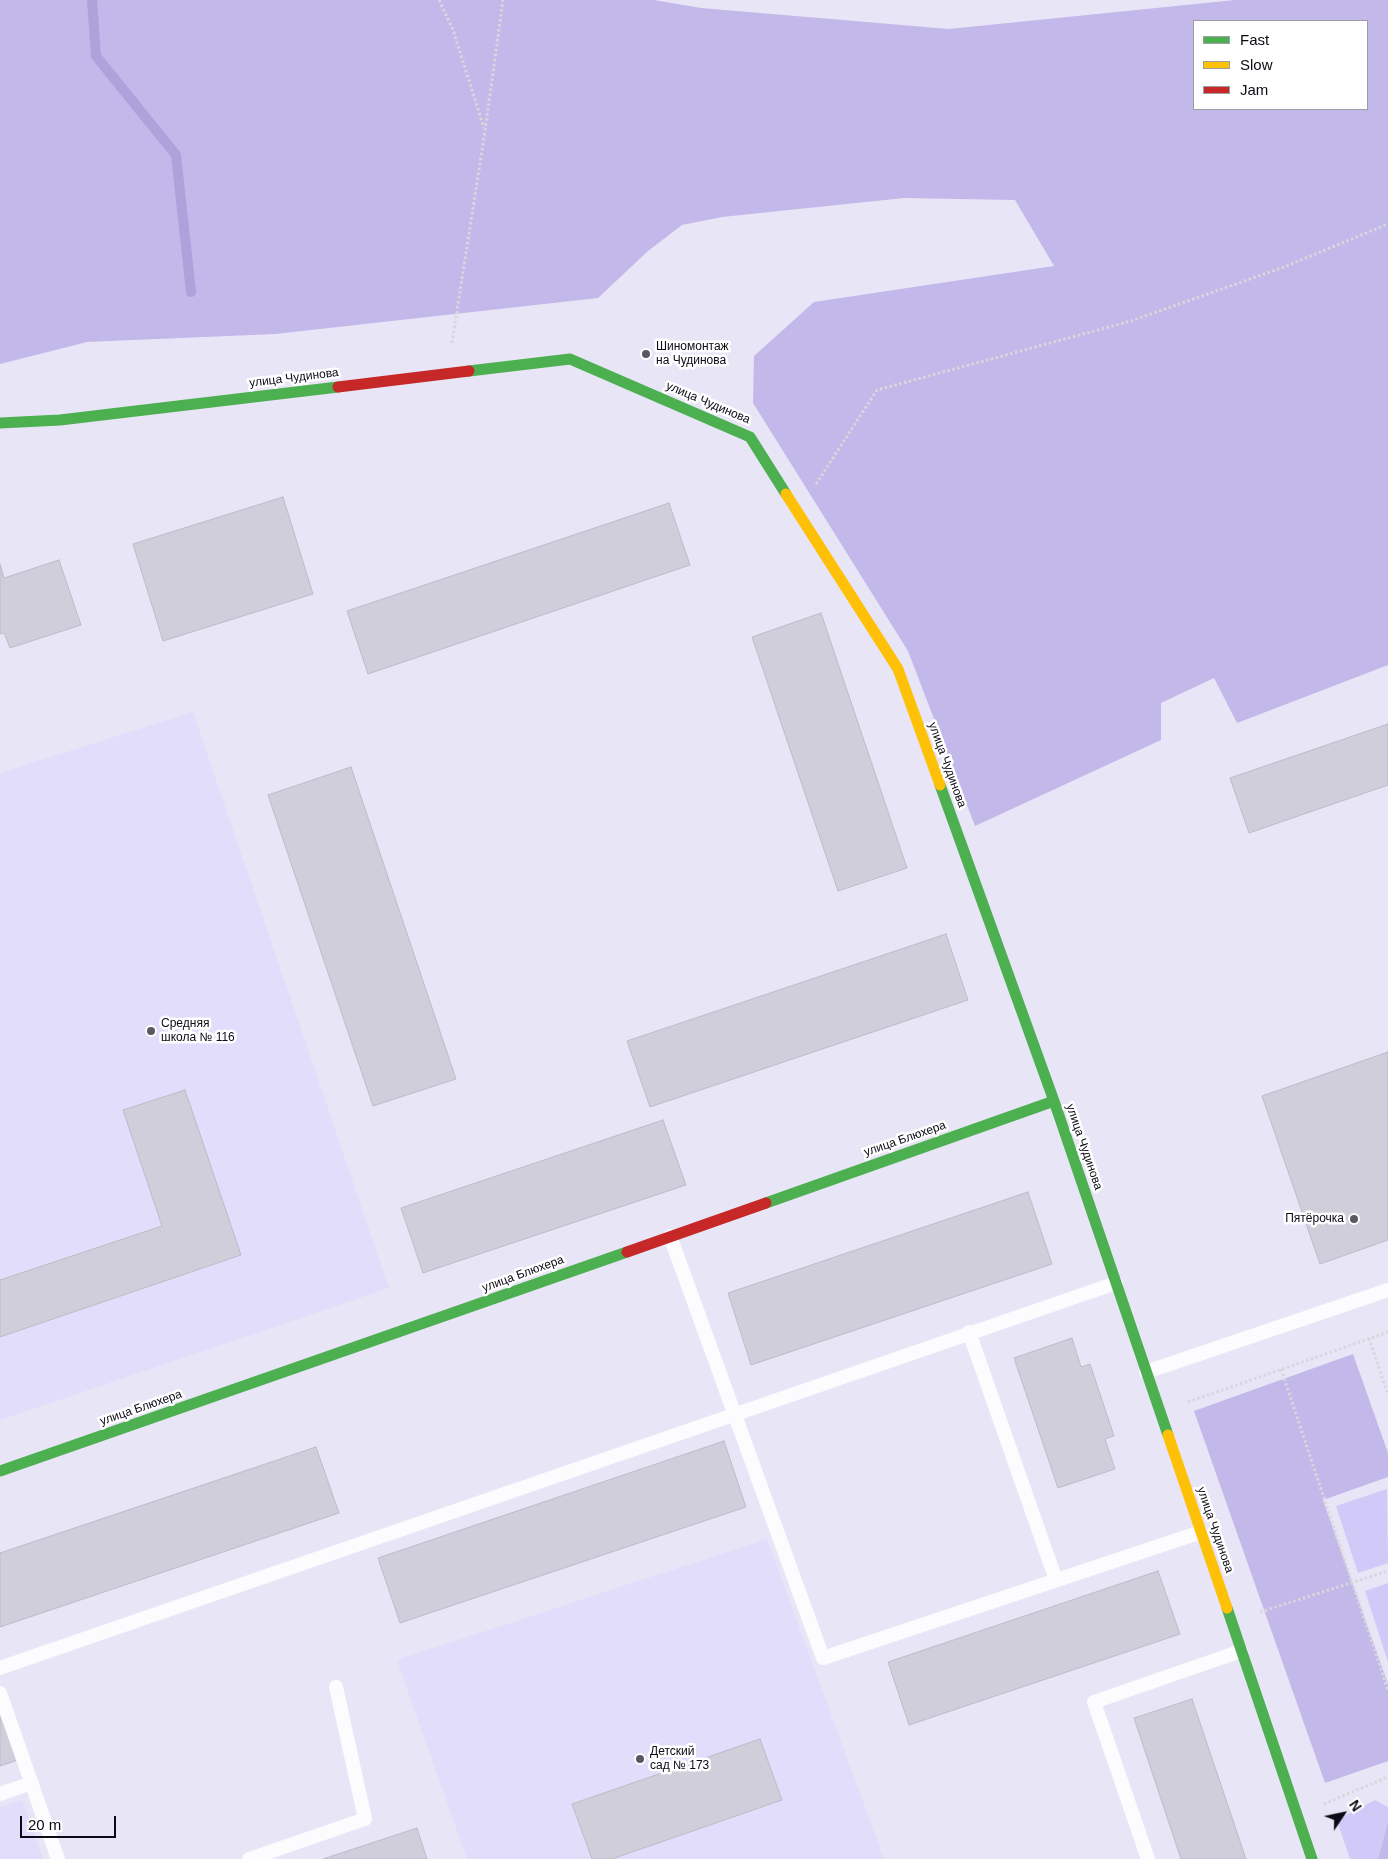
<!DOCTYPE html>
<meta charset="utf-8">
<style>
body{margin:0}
#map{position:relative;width:1388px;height:1859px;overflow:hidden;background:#e8e5f6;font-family:Arial,sans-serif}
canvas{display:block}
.legend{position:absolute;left:1193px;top:20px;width:175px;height:90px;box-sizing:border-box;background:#fff;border:1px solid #9e9da1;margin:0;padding:6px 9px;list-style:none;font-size:15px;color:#0c0a14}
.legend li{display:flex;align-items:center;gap:10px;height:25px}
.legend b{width:25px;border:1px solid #9e9da1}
.north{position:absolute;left:1318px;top:1789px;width:50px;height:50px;-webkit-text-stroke:4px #fff;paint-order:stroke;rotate:56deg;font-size:14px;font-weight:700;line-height:20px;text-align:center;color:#0c0a14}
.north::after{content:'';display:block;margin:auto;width:18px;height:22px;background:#0c0a14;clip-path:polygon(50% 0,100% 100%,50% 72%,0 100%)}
.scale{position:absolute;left:20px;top:1816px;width:96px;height:22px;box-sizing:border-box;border:2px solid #0c0a14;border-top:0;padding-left:6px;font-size:15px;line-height:18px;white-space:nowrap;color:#0c0a14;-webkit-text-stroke:4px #fff;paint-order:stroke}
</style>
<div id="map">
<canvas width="1388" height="1859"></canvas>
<ul class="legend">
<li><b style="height:6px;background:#4caf50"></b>Fast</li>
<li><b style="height:6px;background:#ffc107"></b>Slow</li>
<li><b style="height:6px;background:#c62828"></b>Jam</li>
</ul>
<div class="north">N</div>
<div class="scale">20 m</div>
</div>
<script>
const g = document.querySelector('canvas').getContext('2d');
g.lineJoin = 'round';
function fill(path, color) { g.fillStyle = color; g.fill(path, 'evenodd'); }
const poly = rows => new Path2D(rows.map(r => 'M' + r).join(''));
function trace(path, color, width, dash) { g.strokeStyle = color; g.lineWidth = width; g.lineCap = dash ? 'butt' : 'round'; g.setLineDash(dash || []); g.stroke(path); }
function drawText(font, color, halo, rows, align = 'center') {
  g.font = font + ' Arial,sans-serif'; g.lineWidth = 5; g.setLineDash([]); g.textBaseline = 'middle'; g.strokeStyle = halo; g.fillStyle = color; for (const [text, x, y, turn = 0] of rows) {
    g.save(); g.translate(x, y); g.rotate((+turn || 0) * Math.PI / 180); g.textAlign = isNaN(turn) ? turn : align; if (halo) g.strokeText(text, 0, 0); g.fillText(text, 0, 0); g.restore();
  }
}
const built = poly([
 [193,712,389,1288,0,1420,0,773],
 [767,1539,884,1859,467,1859,397,1660],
 [22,1800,43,1859,0,1859,0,1807]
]);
const green = poly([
 [1387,1489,1388,1563,1358,1573,1336,1506],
 [1388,1583,1388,1662,1365,1591],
 [1375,1800,1388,1807,1388,1821,1378,1859,1350,1859,1337,1820]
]);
const forest = poly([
 [0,0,654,0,701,8,949,29,1235,0,1388,0,1388,665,1237,723,1214,678,1161,703,1161,740,975,826,908,651,753,403,754,356,814,302,1054,266,1015,200,904,198,722,217,682,225,648,251,598,298,275,334,87,342,0,364],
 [1367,21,1367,109,1194,109,1194,21],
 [1353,1354,1388,1453,1388,1477,1323,1500,1388,1684,1388,1761,1325,1783,1194,1411],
 [1388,1821,1388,1859,1378,1859,1382,1844]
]);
const stream = poly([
 [92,0,96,56,176,155,191,292]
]);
const building = poly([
 [283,497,313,594,163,641,133,544,283,497],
 [669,503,690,565,368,674,347,611,669,503],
 [59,560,81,625,10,648,4,633,0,634,0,564,4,578,59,560],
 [821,613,907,868,838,891,752,637,821,613],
 [1388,724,1388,785,1249,833,1230,778,1388,724],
 [351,767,456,1079,373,1106,268,795,351,767],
 [946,934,968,1000,650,1107,627,1041,946,934],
 [1388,1052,1388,1240,1320,1264,1262,1096,1388,1052],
 [185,1090,241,1255,0,1337,0,1280,162,1226,123,1110,185,1090],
 [663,1120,686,1185,423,1273,401,1208,663,1120],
 [1028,1192,1052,1264,751,1365,728,1293,1028,1192],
 [1072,1338,1081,1367,1090,1364,1114,1436,1105,1439,1115,1469,1058,1488,1014,1358,1072,1338],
 [724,1441,746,1507,400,1623,378,1558,724,1441],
 [316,1447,339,1513,0,1627,0,1553,316,1447],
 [1158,1571,1180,1634,909,1725,888,1662,1158,1571],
 [1192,1699,1246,1859,1181,1859,1134,1718,1192,1699],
 [0,1707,18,1760,0,1766,0,1707],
 [760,1739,782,1800,612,1859,592,1859,572,1804,760,1739],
 [417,1828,427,1859,323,1859,417,1828]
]);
const path = poly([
 [439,0,453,30,484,128],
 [452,343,485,131,503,0],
 [816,484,877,390,1131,321,1284,267,1388,224],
 [1369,1338,1388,1395],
 [1281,1369,1388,1690],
 [1188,1402,1388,1332],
 [1260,1612,1388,1571],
 [1324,1804,1388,1777]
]);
const lane = poly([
 [670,1236,823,1658,1201,1532],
 [969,1332,1056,1580],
 [1146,1372,1388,1290],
 [0,1668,1116,1283],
 [0,1693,58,1859],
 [0,1794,32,1783],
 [249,1859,365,1819,336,1687],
 [1148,1859,1094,1702,1241,1651]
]);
const fast = poly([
 [469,371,570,359,750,437,786,494],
 [0,423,60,420,338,387],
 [940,785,1054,1101,1168,1435],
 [766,1203,1054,1101],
 [0,1471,627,1252],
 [1227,1608,1312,1859]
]);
const slow = poly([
 [786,494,898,669,940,785],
 [1168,1435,1227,1608]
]);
const jam = poly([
 [338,387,469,371],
 [627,1252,766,1203]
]);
const markers = [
 [646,354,5,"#595763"],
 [151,1031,5,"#595763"],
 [1354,1219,5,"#595763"],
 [640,1759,5,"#595763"]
];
const poiNames = [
 ["Шиномонтаж",656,347],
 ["на Чудинова",656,361],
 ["Средняя",161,1024],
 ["школа № 116",161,1038],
 ["Пятёрочка",1344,1219,"right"],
 ["Детский",650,1752],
 ["сад № 173",650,1766]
];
const streetNames = [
 ["улица Чудинова",294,378,-7],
 ["улица Чудинова",708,403,23],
 ["улица Чудинова",947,765,70],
 ["улица Блюхера",905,1139,-19],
 ["улица Чудинова",1084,1147,71],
 ["улица Блюхера",523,1274,-20],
 ["улица Блюхера",141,1408,-19],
 ["улица Чудинова",1215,1530,71]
];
fill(built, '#e1ddfa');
fill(green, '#d1c9f8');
fill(forest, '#c2b8e9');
trace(stream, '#ada2da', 10);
fill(building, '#d0cedb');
trace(building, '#bebbc9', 1);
trace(path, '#d8d7dc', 3, [2.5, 2.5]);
trace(lane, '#fcfbfe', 14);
trace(fast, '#4caf50', 11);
trace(slow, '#ffc107', 11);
trace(jam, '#c62828', 11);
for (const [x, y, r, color] of markers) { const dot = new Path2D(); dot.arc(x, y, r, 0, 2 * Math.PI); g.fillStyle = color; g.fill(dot); trace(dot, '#fff', 2); }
drawText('12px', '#0c0a14', '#fff', poiNames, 'left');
drawText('12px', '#0c0a14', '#fff', streetNames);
</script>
